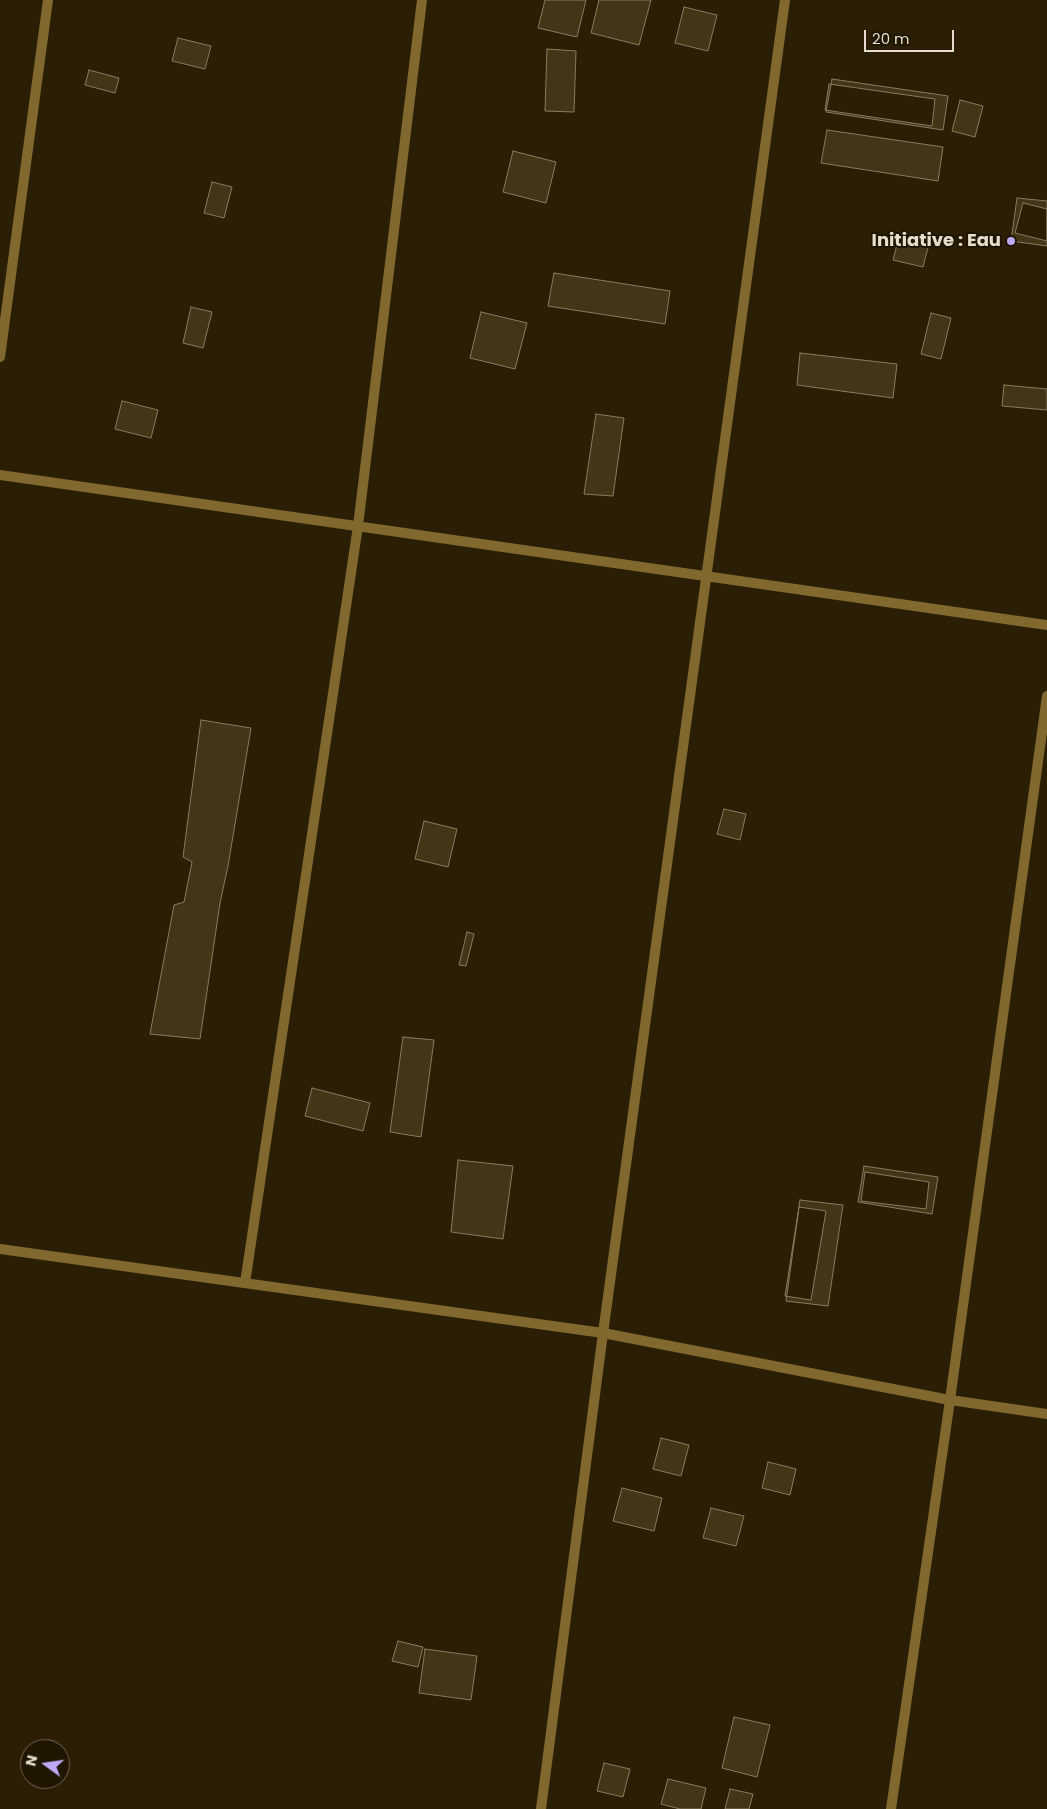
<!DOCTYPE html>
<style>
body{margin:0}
#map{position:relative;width:1047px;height:1809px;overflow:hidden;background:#2a1f04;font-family:Poppins,sans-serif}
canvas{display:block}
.north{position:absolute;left:20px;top:1739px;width:50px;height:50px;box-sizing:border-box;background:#201500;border:1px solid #6f6553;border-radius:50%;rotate:284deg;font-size:14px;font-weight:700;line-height:20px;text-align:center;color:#e5decf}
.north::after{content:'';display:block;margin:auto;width:18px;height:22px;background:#bda9f5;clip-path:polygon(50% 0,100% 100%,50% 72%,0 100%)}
.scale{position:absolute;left:864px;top:30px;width:90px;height:22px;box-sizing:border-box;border:2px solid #e5decf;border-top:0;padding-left:6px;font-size:15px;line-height:18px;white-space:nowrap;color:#e5decf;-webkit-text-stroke:4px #201500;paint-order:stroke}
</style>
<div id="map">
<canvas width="1047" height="1809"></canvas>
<div class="north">N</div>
<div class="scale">20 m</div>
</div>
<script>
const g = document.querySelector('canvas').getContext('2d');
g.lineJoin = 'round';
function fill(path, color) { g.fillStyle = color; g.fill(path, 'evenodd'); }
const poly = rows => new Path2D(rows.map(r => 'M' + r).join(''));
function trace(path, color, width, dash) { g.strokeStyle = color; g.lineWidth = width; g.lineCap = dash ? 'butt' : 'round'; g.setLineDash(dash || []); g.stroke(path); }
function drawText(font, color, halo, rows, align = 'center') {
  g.font = font + ' Poppins,sans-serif'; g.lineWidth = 4; g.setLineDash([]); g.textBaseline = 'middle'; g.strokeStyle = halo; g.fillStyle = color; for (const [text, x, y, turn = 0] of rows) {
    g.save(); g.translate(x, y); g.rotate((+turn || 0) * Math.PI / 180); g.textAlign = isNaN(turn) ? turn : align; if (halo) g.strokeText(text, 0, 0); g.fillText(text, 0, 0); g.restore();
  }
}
const building = poly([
 [545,0,586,0,577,37,538,28,545,0],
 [599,0,651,0,639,45,591,33,599,0],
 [684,7,717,15,708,51,675,43,684,7],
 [178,38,211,46,205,69,172,61,178,38],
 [547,49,576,51,574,112,545,111,547,49],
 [89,70,119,78,115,93,85,85,89,70],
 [832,79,948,96,943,130,826,112,832,79],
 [829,84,935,99,932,126,825,110,829,84],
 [960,100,983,106,975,137,952,131,960,100],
 [827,130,943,147,938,181,821,163,827,130],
 [513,151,556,162,546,203,503,192,513,151],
 [212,182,232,187,224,218,204,213,212,182],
 [1017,198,1047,201,1047,246,1011,241,1017,198],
 [1023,203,1047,209,1047,241,1015,233,1023,203],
 [899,237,929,244,923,267,893,260,899,237],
 [554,273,670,291,665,324,548,306,554,273],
 [191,307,212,312,203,348,183,343,191,307],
 [481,312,527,323,515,369,470,358,481,312],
 [931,313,951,318,941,359,921,354,931,313],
 [800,353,897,364,893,398,797,385,800,353],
 [1004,385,1047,389,1047,410,1002,406,1004,385],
 [122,401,158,410,151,438,115,429,122,401],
 [596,414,624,418,613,496,584,494,596,414],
 [201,720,251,728,228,866,220,903,200,1039,150,1034,174,905,184,902,192,862,183,857,201,720],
 [724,809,746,814,740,840,717,834,724,809],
 [424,821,457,829,448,867,415,859,424,821],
 [467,932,474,934,466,966,459,965,467,932],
 [403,1037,434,1040,421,1137,390,1132,403,1037],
 [312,1088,370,1103,363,1131,305,1116,312,1088],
 [458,1160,513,1166,503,1239,451,1232,458,1160],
 [864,1166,938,1177,932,1214,858,1202,864,1166],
 [865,1172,929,1182,926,1209,861,1201,865,1172],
 [800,1200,843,1205,828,1306,786,1301,800,1200],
 [799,1207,826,1211,811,1300,785,1296,799,1207],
 [661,1438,689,1445,681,1476,653,1469,661,1438],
 [768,1462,796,1469,790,1495,762,1488,768,1462],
 [622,1488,662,1498,654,1531,613,1521,622,1488],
 [711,1508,744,1516,736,1546,703,1538,711,1508],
 [398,1641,423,1647,418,1667,392,1661,398,1641],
 [425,1649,477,1656,471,1700,419,1693,425,1649],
 [734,1717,770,1725,757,1777,722,1768,734,1717],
 [604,1763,630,1769,623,1797,597,1791,604,1763],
 [668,1779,706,1788,701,1809,680,1809,661,1804,668,1779],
 [730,1789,753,1794,749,1809,725,1809,730,1789]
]);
const street = poly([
 [0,357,48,0],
 [0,475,1047,625],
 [0,1249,603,1333,950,1400,1047,1414],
 [245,1283,358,526,422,0],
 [541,1809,603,1333,785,0],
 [891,1809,950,1400,1047,696]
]);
const markers = [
 [1011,241,5,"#bda9f5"]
];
const poiNames = [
 ["Initiative : Eau",1001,241]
];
fill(building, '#433618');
trace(building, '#887b5e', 1);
trace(street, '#81682e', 10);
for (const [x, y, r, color] of markers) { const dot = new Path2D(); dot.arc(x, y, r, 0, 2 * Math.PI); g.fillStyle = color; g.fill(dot); trace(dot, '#201500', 2); }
drawText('bold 18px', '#e5decf', '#201500', poiNames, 'right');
</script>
